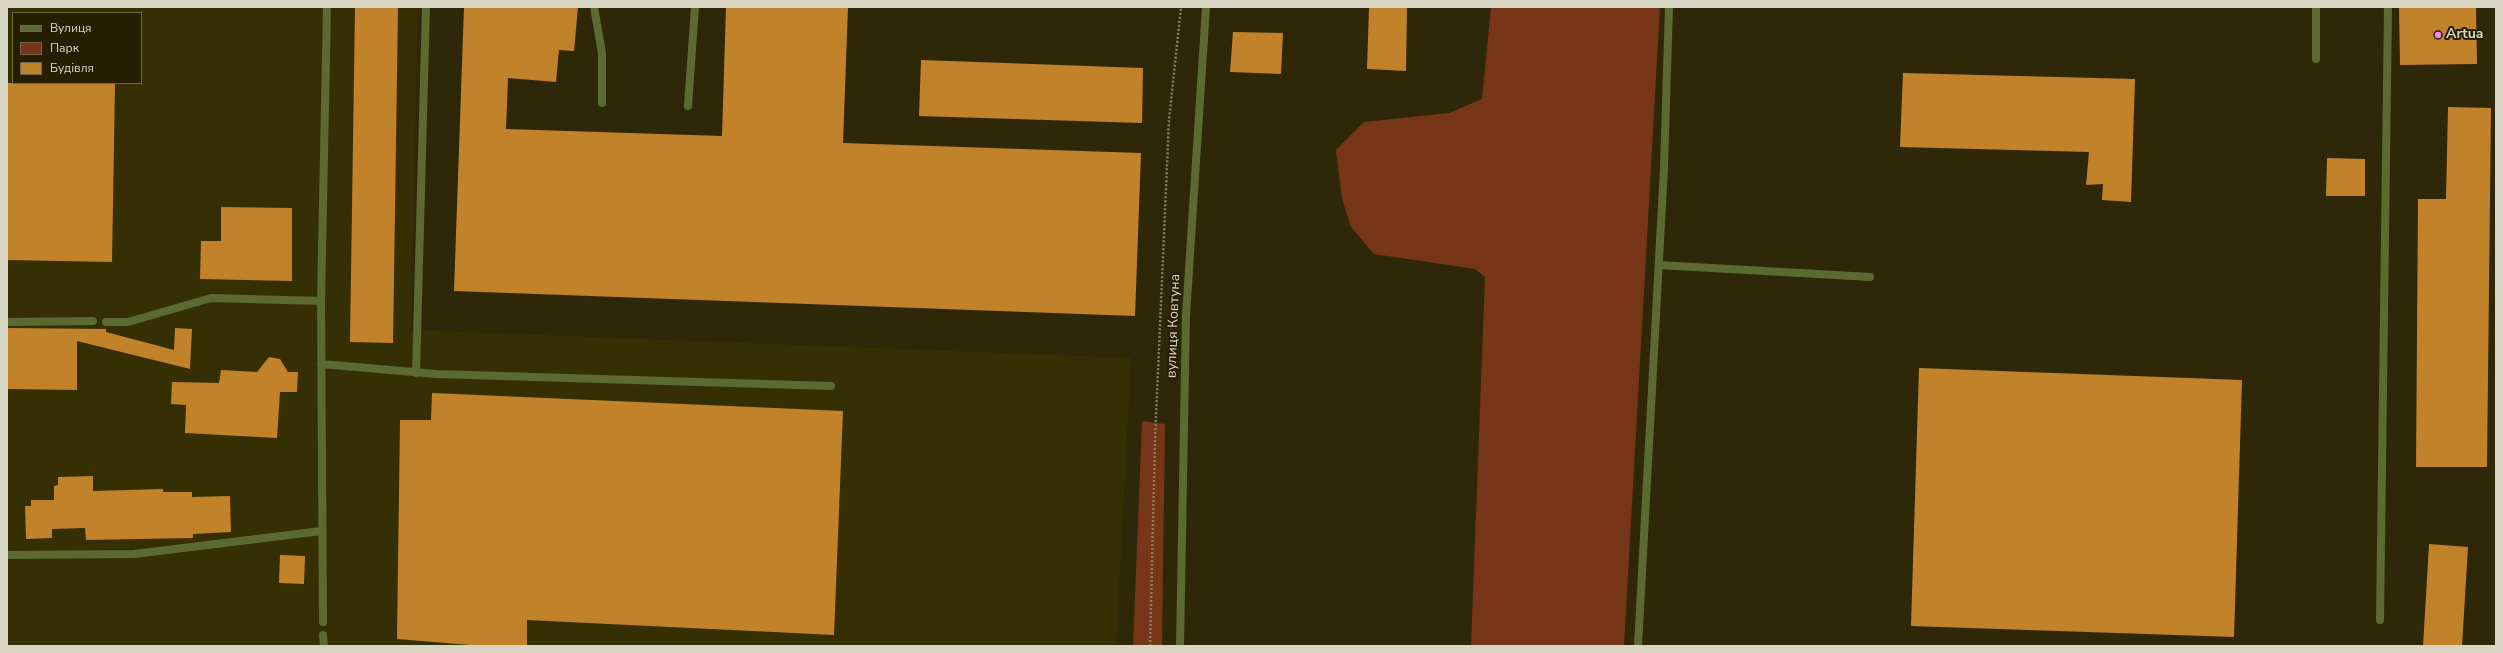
<!DOCTYPE html>
<meta charset="utf-8">
<style>
body{margin:0}
#map{position:relative;width:2503px;height:653px;overflow:hidden;background:#2f2808;font-family:"Nunito Sans",sans-serif}
canvas{display:block}
.frame{position:absolute;inset:0;border:8px solid #d9d5c3;pointer-events:none}
.legend{position:absolute;left:12px;top:12px;width:130px;height:72px;box-sizing:border-box;background:#251e00;border:1px solid #6d674e;margin:0;padding:5px 7px;list-style:none;font-size:12px;color:#d9d5c3}
.legend li{display:flex;align-items:center;gap:8px;height:20px}
.legend b{width:20px;border:1px solid #6d674e}
</style>
<div id="map">
<canvas width="2503" height="653"></canvas>
<div class="frame"></div>
<ul class="legend">
<li><b style="height:5px;background:#5a6b32"></b>Вулиця</li>
<li><b style="height:11px;background:#763617"></b>Парк</li>
<li><b style="height:11px;background:#c28229"></b>Будівля</li>
</ul>
</div>
<script>
const g = document.querySelector('canvas').getContext('2d');
g.lineJoin = 'round';
function fill(path, color) { g.fillStyle = color; g.fill(path, 'evenodd'); }
const poly = rows => new Path2D(rows.map(r => 'M' + r).join(''));
function trace(path, color, width, dash) { g.strokeStyle = color; g.lineWidth = width; g.lineCap = dash ? 'butt' : 'round'; g.setLineDash(dash || []); g.stroke(path); }
function drawText(font, color, halo, rows, align = 'center') {
  g.font = font + ' "Nunito Sans",sans-serif'; g.lineWidth = 4; g.setLineDash([]); g.textBaseline = 'middle'; g.strokeStyle = halo; g.fillStyle = color; for (const [text, x, y, turn = 0] of rows) {
    g.save(); g.translate(x, y); g.rotate((+turn || 0) * Math.PI / 180); g.textAlign = isNaN(turn) ? turn : align; if (halo) g.strokeText(text, 0, 0); g.fillText(text, 0, 0); g.restore();
  }
}
const built = poly([
 [7,7,418,7,411,330,1131,358,1116,646,7,646],
 [13,13,141,13,141,83,13,83]
]);
const green = poly([
 [1491,7,1660,7,1624,646,1471,646,1485,277,1475,269,1374,254,1351,227,1342,199,1336,150,1364,122,1449,113,1482,99],
 [1142,421,1165,424,1162,646,1133,646]
]);
const building = poly([
 [355,7,398,7,393,343,350,342],
 [464,7,578,7,574,51,559,50,556,82,508,78,506,129,722,136,726,7,848,7,843,143,1141,153,1135,316,454,291],
 [1369,7,1407,7,1406,71,1367,69],
 [2399,7,2476,7,2477,64,2400,65],
 [1233,32,1283,33,1281,74,1230,72],
 [921,60,1143,68,1142,123,919,116],
 [1903,73,2135,79,2131,202,2102,200,2103,184,2086,185,2089,152,1900,147],
 [7,83,115,83,112,262,7,260],
 [2448,107,2491,108,2487,467,2416,467,2418,199,2446,199],
 [2327,158,2365,159,2365,196,2326,196],
 [221,207,292,208,292,281,200,279,201,241,221,241],
 [7,328,106,329,106,332,174,350,175,328,192,329,190,369,77,341,77,390,7,389],
 [269,357,280,359,288,372,298,372,297,392,280,392,277,438,185,433,186,405,171,404,172,382,219,383,221,370,257,372],
 [1919,368,2242,380,2234,637,1911,626],
 [432,393,843,411,834,635,527,620,527,646,482,646,397,639,400,420,431,420],
 [93,476,93,491,163,489,163,492,192,492,192,497,230,496,231,532,193,534,193,538,86,540,85,528,52,529,52,538,26,539,25,506,31,506,31,500,54,500,54,486,58,485,58,477],
 [2429,544,2468,547,2462,646,2423,646],
 [280,555,305,556,304,584,279,583]
]);
const path = poly([
 [1150,646,1155,440,1169,120,1181,7]
]);
const lane = poly([
 [594,7,602,53,602,103],
 [2316,59,2316,7],
 [688,106,695,7],
 [1659,265,1870,277],
 [321,301,323,622],
 [7,322,93,321],
 [106,322,128,322,211,298,321,301,327,7],
 [321,364,436,374,831,386],
 [416,373,426,7],
 [7,555,134,554,322,531],
 [2380,620,2388,7],
 [323,635,324,646],
 [1638,646,1664,168,1669,7]
]);
const street = poly([
 [1180,646,1186,316,1206,7]
]);
const markers = [
 [2438,35,4,"#f28af3"]
];
const poiNames = [
 ["Artua",2446,35]
];
const streetNames = [
 ["вулиця Ковтуна",1174,326,-88]
];
fill(built, '#372f04');
fill(green, '#763617');
fill(building, '#c28229');
trace(path, '#857f66', 2.5, [2, 2]);
trace(lane, '#5a6b32', 8);
trace(street, '#5a6b32', 8);
for (const [x, y, r, color] of markers) { const dot = new Path2D(); dot.arc(x, y, r, 0, 2 * Math.PI); g.fillStyle = color; g.fill(dot); trace(dot, '#251e00', 1.5); }
drawText('bold 14px', '#d9d5c3', '#251e00', poiNames, 'left');
drawText('14px', '#d9d5c3', '#251e00', streetNames);
</script>
